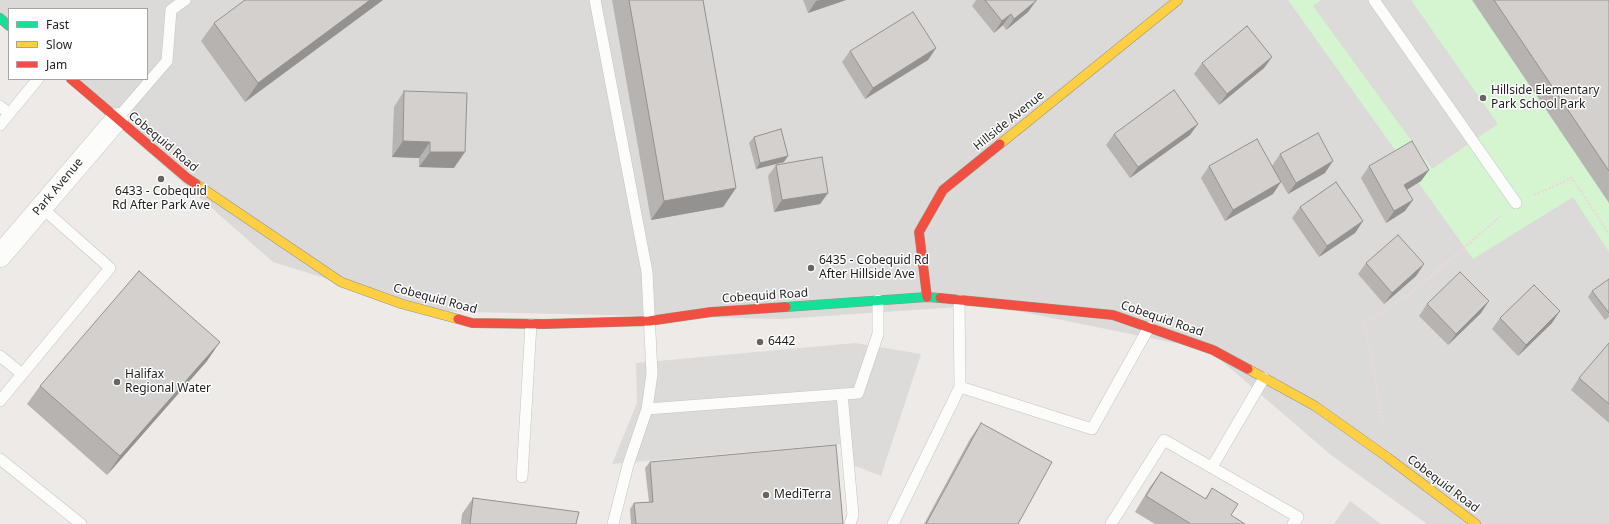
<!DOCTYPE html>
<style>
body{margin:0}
#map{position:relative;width:1609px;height:524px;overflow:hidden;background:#edeae7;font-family:"Noto Sans",sans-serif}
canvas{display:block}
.legend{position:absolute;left:8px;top:8px;width:140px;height:72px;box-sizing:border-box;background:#fff;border:1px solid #a5a5a5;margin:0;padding:5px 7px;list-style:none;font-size:12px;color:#1e1e1e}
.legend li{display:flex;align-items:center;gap:8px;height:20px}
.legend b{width:20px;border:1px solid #a5a5a5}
</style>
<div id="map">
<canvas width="1609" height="524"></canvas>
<ul class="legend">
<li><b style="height:5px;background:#16e098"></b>Fast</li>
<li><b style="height:5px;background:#ffcf43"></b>Slow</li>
<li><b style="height:5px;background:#f24e42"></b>Jam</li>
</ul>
</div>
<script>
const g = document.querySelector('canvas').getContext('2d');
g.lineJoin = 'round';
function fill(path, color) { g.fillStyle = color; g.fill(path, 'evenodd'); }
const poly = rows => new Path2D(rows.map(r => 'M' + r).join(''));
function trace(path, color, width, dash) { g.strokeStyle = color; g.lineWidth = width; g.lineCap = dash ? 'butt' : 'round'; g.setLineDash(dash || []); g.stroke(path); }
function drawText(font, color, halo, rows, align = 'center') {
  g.font = font + ' "Noto Sans",sans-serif'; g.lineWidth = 3; g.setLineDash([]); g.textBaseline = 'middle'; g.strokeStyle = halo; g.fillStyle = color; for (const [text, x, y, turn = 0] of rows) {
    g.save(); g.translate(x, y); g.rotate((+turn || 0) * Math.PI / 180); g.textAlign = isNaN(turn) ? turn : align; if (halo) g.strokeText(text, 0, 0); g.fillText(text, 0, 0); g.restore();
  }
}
const residential = poly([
 [0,0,1609,0,1609,524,1427,524,1331,455,1209,350,988,305,781,319,430,311,273,262,65,79,147,79,147,9,9,9,9,30,0,22]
]);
const park = poly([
 [1288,0,1609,0,1609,252,1573,197,1473,259]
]);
const parking = poly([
 [1321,0,1411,0,1498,124,1432,169,1313,6],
 [855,343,921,354,881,476,843,461,840,444,612,464,637,403,636,363],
 [1350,501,1381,524,1334,524]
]);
const path = poly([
 [1534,195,1572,178,1607,231,1609,231],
 [1382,421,1373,363,1364,324,1415,290,1502,215]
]);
const lane = poly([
 [595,0,647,272,652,374,647,409,628,465,613,524],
 [1374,0,1516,203],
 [0,106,9,114,0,125],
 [9,114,38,79],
 [117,119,167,61,171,10,185,0],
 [959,300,960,387,1092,429,1149,327],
 [0,356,22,374],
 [842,394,853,515,850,524],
 [0,401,110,268,41,207],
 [647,409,858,393,878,334,878,300],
 [0,459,81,524],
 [1212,467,1264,378],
 [522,477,531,324],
 [893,524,960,387],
 [1111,524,1164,440,1298,517,1293,524]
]);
const street = poly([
 [0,256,117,119]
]);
const fast = poly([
 [0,18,9,26],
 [786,307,927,297,940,298]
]);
const slow = poly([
 [1000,144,1178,0],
 [196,184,341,282,402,304,458,319],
 [1248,369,1315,406,1387,457,1476,524]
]);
const jam = poly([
 [71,79,187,178,196,184],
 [927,297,919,232,943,190,1000,144],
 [940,298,1113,315,1213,350,1248,369],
 [458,319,472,323,544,324,649,321,711,312,786,307]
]);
const wall = poly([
 [383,0,245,102,201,41,214,23],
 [612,0,703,0,736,188,723,207,651,220],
 [803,0,846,0,808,13],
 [976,0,1036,0,1028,12,1006,30,1003,25,994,33,972,6],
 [1472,0,1609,0,1609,203],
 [936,48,928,60,865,99,842,62,850,51],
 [1272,57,1264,68,1219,105,1194,74,1202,63],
 [404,91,454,168,419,167,419,158,392,157,394,107],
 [1114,134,1190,135,1130,178,1106,145],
 [754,137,784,162,756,169,749,143],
 [1280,154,1325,173,1288,194,1277,175,1273,194,1225,221,1201,178,1209,166,1272,166],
 [776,165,828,193,820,204,774,212,768,176],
 [1369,166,1429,170,1421,181,1407,190,1405,211,1386,223,1361,178],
 [1300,207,1363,221,1355,233,1319,257,1292,218],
 [1366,263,1424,264,1416,276,1384,304,1358,274],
 [1609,279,1609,317,1605,320,1588,297,1592,291],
 [1427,304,1481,313,1448,345,1419,316],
 [1500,318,1552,323,1518,356,1492,329],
 [1609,344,1609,423,1571,390,1579,378],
 [207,361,107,475,27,404,40,386],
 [981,423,1018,524,924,524,970,439],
 [650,462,843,524,631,524,630,509,634,503,649,502,645,468],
 [1161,472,1205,499,1212,488,1231,515,1245,524,1155,524,1135,512,1150,487],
 [473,498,576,524,461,524,462,514]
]);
const shadedWall = poly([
 [370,0,383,0,245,102,258,83],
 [820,0,846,0,808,13,816,1],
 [1036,1,1028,12,1006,30,1014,19],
 [1011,14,1003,25,994,33,1002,21],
 [936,48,928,60,865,99,873,88],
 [1272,57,1264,68,1219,105,1227,94],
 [1198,124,1190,135,1130,178,1138,167],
 [403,141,430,142,419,158,392,157],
 [430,152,465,152,454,168,419,167],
 [788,156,784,162,756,169,760,163],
 [1333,161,1325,173,1288,194,1296,183],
 [1429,170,1421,181,1396,196,1404,185],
 [1281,182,1273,194,1225,221,1233,210],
 [736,188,723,207,651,220,664,201],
 [828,193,820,204,774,212,782,200],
 [1413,200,1405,211,1386,223,1394,211],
 [1363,221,1355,233,1319,257,1327,246],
 [1424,264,1416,276,1384,304,1392,293],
 [1489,301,1481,313,1448,345,1456,334],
 [1560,311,1552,323,1518,356,1526,345],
 [220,342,207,361,107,475,120,456]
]);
const building = poly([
 [245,0,370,0,258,83,214,23,245,0],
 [629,0,703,0,736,188,664,201,629,0],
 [985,0,1036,0,1036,1,1014,19,1011,14,1002,21,985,0],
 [1494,0,1609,0,1609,171,1494,0],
 [913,12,936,48,873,88,850,51,913,12],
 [1247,26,1272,57,1227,94,1202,63,1247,26],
 [1174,90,1198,124,1138,167,1114,134,1174,90],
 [404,91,467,93,465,152,430,152,430,142,403,141,404,91],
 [781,129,788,156,760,163,754,137,781,129],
 [1318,133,1333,161,1296,183,1280,154,1318,133],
 [1257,139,1281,182,1233,210,1209,166,1257,139],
 [1412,141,1429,170,1404,185,1413,200,1394,211,1369,166,1412,141],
 [822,157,828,193,782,200,776,165,822,157],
 [1336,182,1363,221,1327,246,1300,207,1336,182],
 [1398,235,1424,264,1392,293,1366,263,1398,235],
 [139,271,220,342,120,456,40,386,139,271],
 [1460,272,1489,301,1456,334,1427,304,1460,272],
 [1609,279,1609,313,1592,291,1609,279],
 [1534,285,1560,311,1526,345,1500,318,1534,285],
 [1609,343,1609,404,1579,378,1609,343],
 [981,423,1052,462,1018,524,926,524,981,423],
 [836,445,843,524,636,524,634,503,653,502,650,462,836,445],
 [1161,472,1206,499,1212,488,1238,504,1231,515,1245,524,1191,524,1146,496,1161,472],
 [473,498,579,512,576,524,470,524,473,498]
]);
const markers = [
 [1483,98,4,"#666564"],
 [161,179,4,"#666564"],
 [811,268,4,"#666564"],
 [760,342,4,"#666564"],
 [117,382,4,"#666564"],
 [766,495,4,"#666564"]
];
const poiNames = [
 ["Hillside Elementary",1491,91],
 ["Park School Park",1491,105],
 ["6433 - Cobequid",161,192,"center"],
 ["Rd After Park Ave",161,206,"center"],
 ["6435 - Cobequid Rd",819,261],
 ["After Hillside Ave",819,275],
 ["6442",768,342],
 ["Halifax",125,375],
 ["Regional Water",125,389],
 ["MediTerra",774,495]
];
const streetNames = [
 ["Hillside Avenue",1009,121,-39],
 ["Cobequid Road",163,142,40],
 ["Park Avenue",58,187,-50],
 ["Cobequid Road",765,296,-4],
 ["Cobequid Road",435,299,15],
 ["Cobequid Road",1162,319,19],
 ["Cobequid Road",1443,484,37]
];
fill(residential, '#dcdad9');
fill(park, '#d4f5d0');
fill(parking, '#dddbda');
trace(lane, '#c5c4c3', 12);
trace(street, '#c5c4c3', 23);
trace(fast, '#98967e', 10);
trace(slow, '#98967e', 10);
trace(jam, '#98967e', 10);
trace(path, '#ebd9d9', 2.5, [2, 2]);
trace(lane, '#fcfcfb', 11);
trace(street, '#fcfcfb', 22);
trace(fast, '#16e098', 9);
trace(slow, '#ffcf43', 9);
trace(jam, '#f24e42', 9);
fill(wall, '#b6b3b1');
fill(shadedWall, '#949290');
fill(building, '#d4d0ce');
trace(building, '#949290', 1);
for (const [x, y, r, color] of markers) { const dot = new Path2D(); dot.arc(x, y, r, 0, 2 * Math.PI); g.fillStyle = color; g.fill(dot); trace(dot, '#fff', 1.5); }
drawText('12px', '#1e1e1e', '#fff', poiNames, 'left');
drawText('12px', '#1e1e1e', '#fff', streetNames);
</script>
